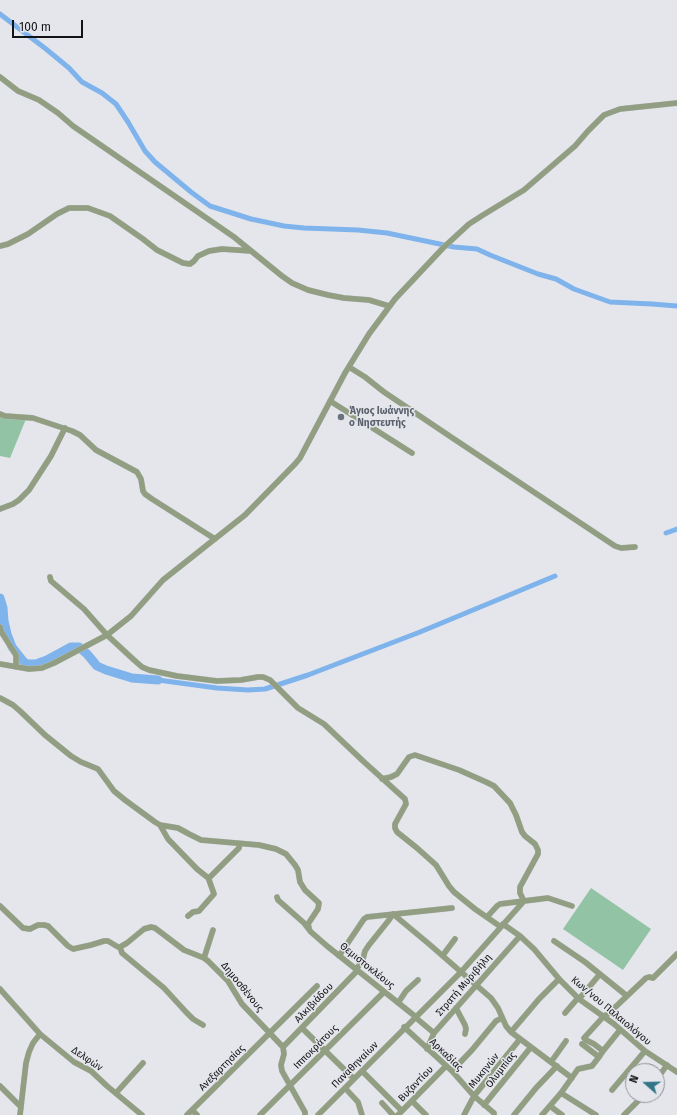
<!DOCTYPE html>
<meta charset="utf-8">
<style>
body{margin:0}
#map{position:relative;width:677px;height:1115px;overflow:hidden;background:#e5e6ec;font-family:"Fira Sans",sans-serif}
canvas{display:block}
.north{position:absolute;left:625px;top:1063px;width:40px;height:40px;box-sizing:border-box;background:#e5e6ec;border:1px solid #919296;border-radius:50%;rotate:290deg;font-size:11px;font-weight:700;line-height:16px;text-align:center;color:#121315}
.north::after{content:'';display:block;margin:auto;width:14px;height:18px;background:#337587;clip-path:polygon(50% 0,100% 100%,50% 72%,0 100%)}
.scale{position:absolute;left:12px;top:20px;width:71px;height:18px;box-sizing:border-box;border:2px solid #121315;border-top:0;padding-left:5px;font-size:12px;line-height:14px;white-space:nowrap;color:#121315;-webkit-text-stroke:3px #e5e6ec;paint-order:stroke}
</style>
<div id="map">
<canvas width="677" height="1115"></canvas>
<div class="north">N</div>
<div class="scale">100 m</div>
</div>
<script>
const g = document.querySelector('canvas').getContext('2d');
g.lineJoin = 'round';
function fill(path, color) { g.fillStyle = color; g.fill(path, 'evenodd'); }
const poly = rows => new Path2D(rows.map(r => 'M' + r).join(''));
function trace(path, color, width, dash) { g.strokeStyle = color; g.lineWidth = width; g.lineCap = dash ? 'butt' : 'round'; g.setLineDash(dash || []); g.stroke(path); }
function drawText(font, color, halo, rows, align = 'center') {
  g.font = font + ' "Fira Sans",sans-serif'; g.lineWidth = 3; g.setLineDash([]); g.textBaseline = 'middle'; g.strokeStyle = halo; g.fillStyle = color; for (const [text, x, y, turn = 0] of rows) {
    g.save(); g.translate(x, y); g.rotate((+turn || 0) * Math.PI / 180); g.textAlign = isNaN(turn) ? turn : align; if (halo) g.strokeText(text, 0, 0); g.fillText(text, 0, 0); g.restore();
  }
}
const green = poly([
 [0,417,26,419,17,441,10,458,0,456],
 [591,888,651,929,623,970,563,929]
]);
const canal = poly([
 [0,14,46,49,69,68,82,82,102,93,116,104,128,122,145,151,155,162,191,192,210,206,251,219,284,226,304,228,358,230,387,233,454,247,477,249,490,255,538,274,556,279,574,289,610,302,652,304,677,306],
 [666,533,677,529],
 [158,680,217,688,248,690,265,689,308,675,420,632,555,576]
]);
const river = poly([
 [0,598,3,608,4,621,7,634,12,647,23,661,27,664,36,664,47,660,71,647,79,647,87,654,97,666,106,670,132,678,158,680]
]);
const minor = poly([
 [0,77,18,91,39,100,58,113,73,126,234,237,282,276,292,283,308,290,328,295,344,298,369,300,389,306],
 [0,246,8,244,28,234,57,214,69,208,88,208,110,216,143,239,157,250,183,263,190,264,194,261,198,256,209,251,222,249,251,251],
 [349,367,365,377,384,392,457,441,615,546,621,548,635,547],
 [330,401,412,453],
 [0,414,5,416,33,418,72,431,80,435,96,450,137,472,141,479,143,491,145,494,152,499,215,539],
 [0,509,13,504,19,500,29,490,51,456,65,428],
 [50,577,51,581,84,609,107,635,134,660,142,667,149,670,177,676,217,681,241,680,258,677,263,677,270,680,298,708,324,724,363,761,405,799,406,804,395,824,395,828,397,832,417,848,436,865,449,886,454,892,475,909,501,927],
 [0,627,2,633,16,655,16,667],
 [0,664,29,669,42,668,54,663,107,635,131,616,163,580,245,515,295,464,300,458,345,373,369,334,395,299,443,248,469,224,483,215,524,190,575,146,588,131,604,115,620,109,677,103],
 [0,698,13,705,20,711,45,735,71,756,81,762,98,769,114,791,125,800,155,822,160,825,178,828,189,834,201,840,259,845,276,849,286,854,295,865,298,870,300,882,305,890,319,903,318,909,308,924,309,928],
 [160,825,168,839,197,869,207,877,210,877,239,848,239,844],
 [277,897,278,900,304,923,311,932,327,946,416,1017],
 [0,906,23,928,30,929,38,925,44,925,48,926,68,946,73,949,91,945,104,941,108,941,118,947,120,947],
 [188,916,193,912,199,911,214,894,208,877],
 [487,917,497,906,500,904,548,898,572,906],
 [503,924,520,936,534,949,560,980,579,999,614,1024,645,1051,677,1072],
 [554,941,585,962,627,996],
 [120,947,127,943,144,929,151,927,155,928,184,950,204,958,208,961,228,981,242,1004,283,1047,284,1054,281,1065,282,1071,301,1105,305,1112,305,1115],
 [120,947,122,953,164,988,186,1012,193,1019,203,1025],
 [443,955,455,939],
 [339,956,364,919,367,917,452,908],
 [204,958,213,930],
 [356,970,363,959,365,951,369,945,389,920,393,914,429,944,491,998,498,1008,506,1026,511,1032,572,1078],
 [0,989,40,1034,33,1043,29,1052,26,1063,20,1115],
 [579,999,600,974],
 [398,1003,406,991,418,980],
 [456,1008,465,1025,466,1029,465,1034],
 [565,1013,578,998],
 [415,1017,434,1033],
 [404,1027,452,1071,474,1096,494,1113,494,1115],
 [302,1028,354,1079],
 [511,1032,539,999,559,979],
 [40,1034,74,1062,91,1071,107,1086,142,1115],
 [283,1047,357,971],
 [427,1049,434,1033,520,936],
 [603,1051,620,1030],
 [599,1057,603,1051,594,1044,586,1040,584,1038,604,1016,608,1014,646,978,649,977,653,978,677,954],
 [551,1062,566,1041],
 [362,1071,402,1111],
 [452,1071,472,1050,496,1021,502,1018],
 [657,1079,667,1065],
 [0,1086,21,1107],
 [345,1088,358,1102,362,1115],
 [612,1090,645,1051],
 [116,1093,143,1063],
 [561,1093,596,1115],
 [412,1101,426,1115],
 [382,1103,393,1115],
 [484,1105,531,1047],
 [550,1106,562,1115],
 [192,1110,197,1115],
 [187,1115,317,986],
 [260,1115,384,992],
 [318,1115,461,972,524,901,520,893,520,887,538,854,538,850,535,844,525,836,522,832,516,815,510,803,494,786,486,782,459,770,415,755,409,757,397,774,391,777,382,779],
 [398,1115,446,1066],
 [464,1115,474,1096,520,1039],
 [514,1115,536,1088,557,1066],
 [542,1115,561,1093,578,1069,592,1066,599,1057,582,1044],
 [624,1115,644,1095]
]);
const markers = [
 [341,417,4,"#6b7280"]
];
const worshipNames = [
 ["Άγιος Ιωάννης",349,411],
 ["ο Νηστευτής",349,423]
];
const streetNames = [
 ["Θεμιστοκλέους",367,966,39],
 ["Στρατή Μυριβήλη",464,985,-49],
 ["Δημοσθένους",242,987,51],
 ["Αλκιβιάδου",314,1003,-46],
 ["Κων/νου Παλαιολόγου",611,1011,40],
 ["Ιπποκράτους",316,1047,-45],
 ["Αρκαδίας",446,1055,44],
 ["Δελφών",87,1059,34],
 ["Παναθηναίων",355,1065,-45],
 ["Ανεξαρτησίας",222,1068,-45],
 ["Ολυμπίας",501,1070,-52],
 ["Μυκηνών",484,1071,-51],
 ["Βυζαντίου",416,1084,-46]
];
fill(green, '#92c3a4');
trace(canal, '#7fb3ec', 5);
trace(river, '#7fb3ec', 9);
trace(minor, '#c3c4ca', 6);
trace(minor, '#919e81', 5.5);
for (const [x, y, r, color] of markers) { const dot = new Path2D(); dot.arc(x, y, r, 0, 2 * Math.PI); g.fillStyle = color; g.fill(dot); trace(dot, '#e5e6ec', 1.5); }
drawText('bold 10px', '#5b616d', '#e5e6ec', worshipNames, 'left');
drawText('10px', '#121315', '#e5e6ec', streetNames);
</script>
